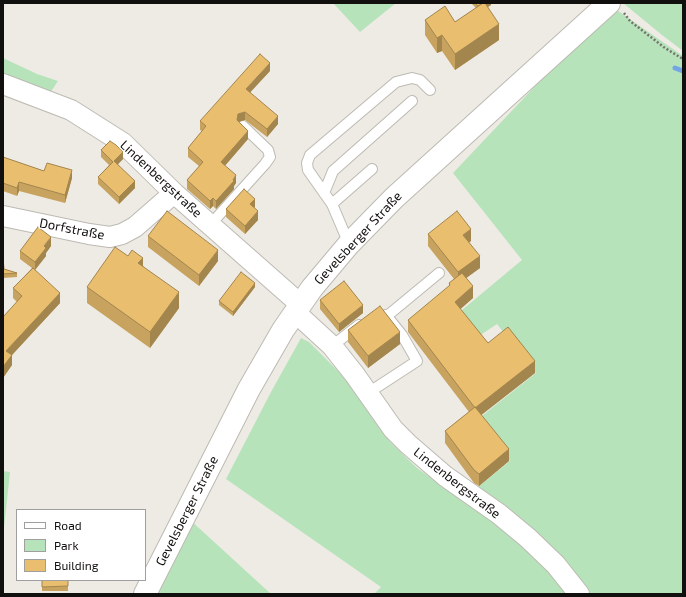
<!DOCTYPE html>
<meta charset="utf-8">
<style>
body{margin:0}
#map{position:relative;width:686px;height:597px;overflow:hidden;background:#eeebe4;font-family:"Exo 2",sans-serif}
canvas{display:block}
.frame{position:absolute;inset:0;border:4px solid #12100e;pointer-events:none}
.legend{position:absolute;left:16px;top:509px;width:130px;height:72px;box-sizing:border-box;background:#fff;border:1px solid #a09f9f;margin:0;padding:5px 7px;list-style:none;font-size:12px;color:#12100e}
.legend li{display:flex;align-items:center;gap:8px;height:20px}
.legend b{width:20px;border:1px solid #a09f9f}
</style>
<div id="map">
<canvas width="686" height="597"></canvas>
<div class="frame"></div>
<ul class="legend">
<li><b style="height:5px;background:#fff"></b>Road</li>
<li><b style="height:11px;background:#b6e3ba"></b>Park</li>
<li><b style="height:11px;background:#e9be6f"></b>Building</li>
</ul>
</div>
<script>
const g = document.querySelector('canvas').getContext('2d');
g.lineJoin = 'round';
function fill(path, color) { g.fillStyle = color; g.fill(path, 'evenodd'); }
const poly = rows => new Path2D(rows.map(r => 'M' + r).join(''));
function trace(path, color, width, dash) { g.strokeStyle = color; g.lineWidth = width; g.lineCap = dash ? 'butt' : 'round'; g.setLineDash(dash || []); g.stroke(path); }
function drawText(font, color, halo, rows, align = 'center') {
  g.font = font + ' "Exo 2",sans-serif'; g.lineWidth = 3; g.setLineDash([]); g.textBaseline = 'middle'; g.strokeStyle = halo; g.fillStyle = color; for (const [text, x, y, turn = 0] of rows) {
    g.save(); g.translate(x, y); g.rotate((+turn || 0) * Math.PI / 180); g.textAlign = isNaN(turn) ? turn : align; if (halo) g.strokeText(text, 0, 0); g.fillText(text, 0, 0); g.restore();
  }
}
const green = poly([
 [333,3,396,3,360,32],
 [623,3,683,3,683,51,662,35],
 [611,6,683,56,683,594,374,594,381,587,226,479,271,392,301,338,309,342,345,378,390,442,417,468,485,516,478,487,510,461,478,419,536,373,497,324,476,338,456,315,522,260,453,173],
 [3,58,37,74,58,81,48,96,3,79],
 [3,471,10,472,3,537],
 [188,518,271,594,143,594]
]);
const stream = poly([
 [675,68,683,71]
]);
const path = poly([
 [624,13,630,21,665,48,683,59]
]);
const lane = poly([
 [324,193,333,171,412,101],
 [332,204,372,169],
 [210,225,265,164,270,157,268,150,243,126],
 [349,244,332,204,308,170,307,163,310,155,396,82,412,78,420,80,430,90],
 [387,316,439,273],
 [332,346,359,325],
 [368,393,417,361,402,335,386,315]
]);
const street = poly([
 [3,84,71,110,123,143,174,193,300,304],
 [3,216,89,234,110,237,122,234,135,227,174,193],
 [295,312,332,346,355,375,393,429,408,444,445,476,499,514,528,538,556,565,579,594]
]);
const secondary = poly([
 [145,594,249,389,283,330,312,288,349,244,394,198,609,3]
]);
const wall = poly([
 [471,3,491,3,491,5,488,7,499,40,455,70,442,51,437,53,425,35,425,20,455,22,476,8],
 [270,71,250,92,278,124,267,137,245,120,238,122,248,139,225,166,236,183,234,186,234,189,216,209,213,206,210,209,187,189,187,180,199,166,188,157,188,148,202,131,200,130,200,121],
 [101,150,123,159,118,164,135,188,119,204,98,184,98,177,109,165,101,157],
 [3,157,44,171,72,178,65,203,19,191,17,196,3,191],
 [255,207,254,208,258,220,245,234,226,217,226,209],
 [428,234,471,241,469,242,480,268,466,278,473,298,460,309,488,343,535,373,481,415,509,461,479,486,474,483,445,443,445,431,469,412,408,332,408,320,449,287,449,283,454,279,428,246],
 [148,236,218,261,199,286,148,247],
 [51,246,46,253,46,256,35,270,60,303,12,355,12,365,3,378,3,317,17,302,13,298,13,288,32,268,20,259,20,251],
 [3,257,4,269,17,273,17,277,3,278],
 [143,266,179,308,150,348,87,303,87,287],
 [255,287,233,316,219,305,219,301],
 [320,300,363,313,339,332,320,309],
 [348,330,400,344,368,368,348,342],
 [42,580,68,580,68,591,42,591]
]);
const shadedWall = poly([
 [488,3,491,3,491,5,479,12,479,8],
 [499,24,499,40,455,70,455,54],
 [442,35,442,51,437,53,437,38],
 [270,63,270,71,246,97,246,89],
 [245,112,245,120,238,122,237,120,238,114],
 [278,116,278,124,267,137,267,129],
 [248,131,248,139,221,170,221,162],
 [123,152,123,159,114,168,114,161],
 [72,170,72,178,65,203,65,195],
 [236,175,236,183,234,186,234,189,216,209,216,201],
 [135,181,135,188,119,204,119,197],
 [19,182,19,191,17,196,17,188],
 [213,198,213,206,210,209,210,201],
 [255,199,255,207,250,212,250,204],
 [258,211,258,220,245,234,245,226],
 [471,229,471,241,463,247,463,235],
 [51,237,51,246,46,253,46,256,35,270,35,262,44,246],
 [218,250,218,261,199,286,199,275],
 [480,256,480,268,458,284,458,272],
 [143,258,143,273,138,263],
 [255,283,255,287,233,316,233,312],
 [473,286,473,298,455,314,455,302],
 [179,292,179,308,150,348,150,332],
 [60,293,60,303,12,355,12,365,3,378,3,367,6,351],
 [363,305,363,313,339,332,339,324],
 [400,332,400,344,368,368,368,356],
 [535,361,535,373,475,420,475,408],
 [509,449,509,461,479,486,479,474]
]);
const building = poly([
 [475,3,483,3,478,6,475,3],
 [483,3,485,3,499,24,455,54,442,35,437,38,425,20,445,6,455,22,483,3],
 [260,54,270,63,246,89,278,116,267,129,245,112,238,114,237,120,248,131,221,162,236,175,233,180,234,181,216,201,213,198,210,201,187,180,203,162,188,148,206,126,200,121,260,54],
 [110,141,116,145,123,152,114,161,135,181,119,197,98,177,113,162,101,150,110,141],
 [3,157,44,171,47,163,72,170,65,195,19,182,17,188,3,183,3,157],
 [244,189,255,199,250,204,258,211,245,226,226,209,244,189],
 [167,211,218,250,199,275,148,236,167,211],
 [457,211,471,229,463,235,480,256,458,272,428,234,457,211],
 [38,227,51,237,44,246,46,248,35,262,20,251,38,227],
 [115,247,128,256,132,250,143,258,138,263,179,292,150,332,87,287,115,247],
 [3,257,4,269,17,273,3,274,3,257],
 [33,268,60,293,6,351,12,355,3,367,3,317,22,296,13,288,33,268],
 [241,272,255,283,233,312,219,301,241,272],
 [462,273,473,286,455,302,488,343,508,327,535,361,475,408,408,320,450,285,449,283,462,273],
 [344,281,363,305,339,324,320,300,344,281],
 [380,306,400,332,368,356,348,330,380,306],
 [475,407,509,449,479,474,474,470,445,431,475,407],
 [42,580,68,580,68,586,42,587,42,580]
]);
const streetNames = [
 ["Lindenbergstraße",161,179,43],
 ["Dorfstraße",72,229,11],
 ["Gevelsberger Straße",358,238,-47],
 ["Lindenbergstraße",457,483,38],
 ["Gevelsberger Straße",187,511,-63]
];
fill(green, '#b6e3ba');
trace(stream, '#74a4e6', 5);
trace(lane, '#bdbab3', 12);
trace(street, '#bdbab3', 22);
trace(secondary, '#bdbab3', 24);
trace(path, '#76736f', 2.5, [2, 2]);
trace(lane, '#fff', 10);
trace(street, '#fff', 20);
trace(secondary, '#fff', 22);
fill(wall, '#c8a35f');
fill(shadedWall, '#a3854e');
fill(building, '#e9be6f');
trace(building, '#a3854e', 1);
drawText('13px', '#12100e', '#fff', streetNames);
</script>
